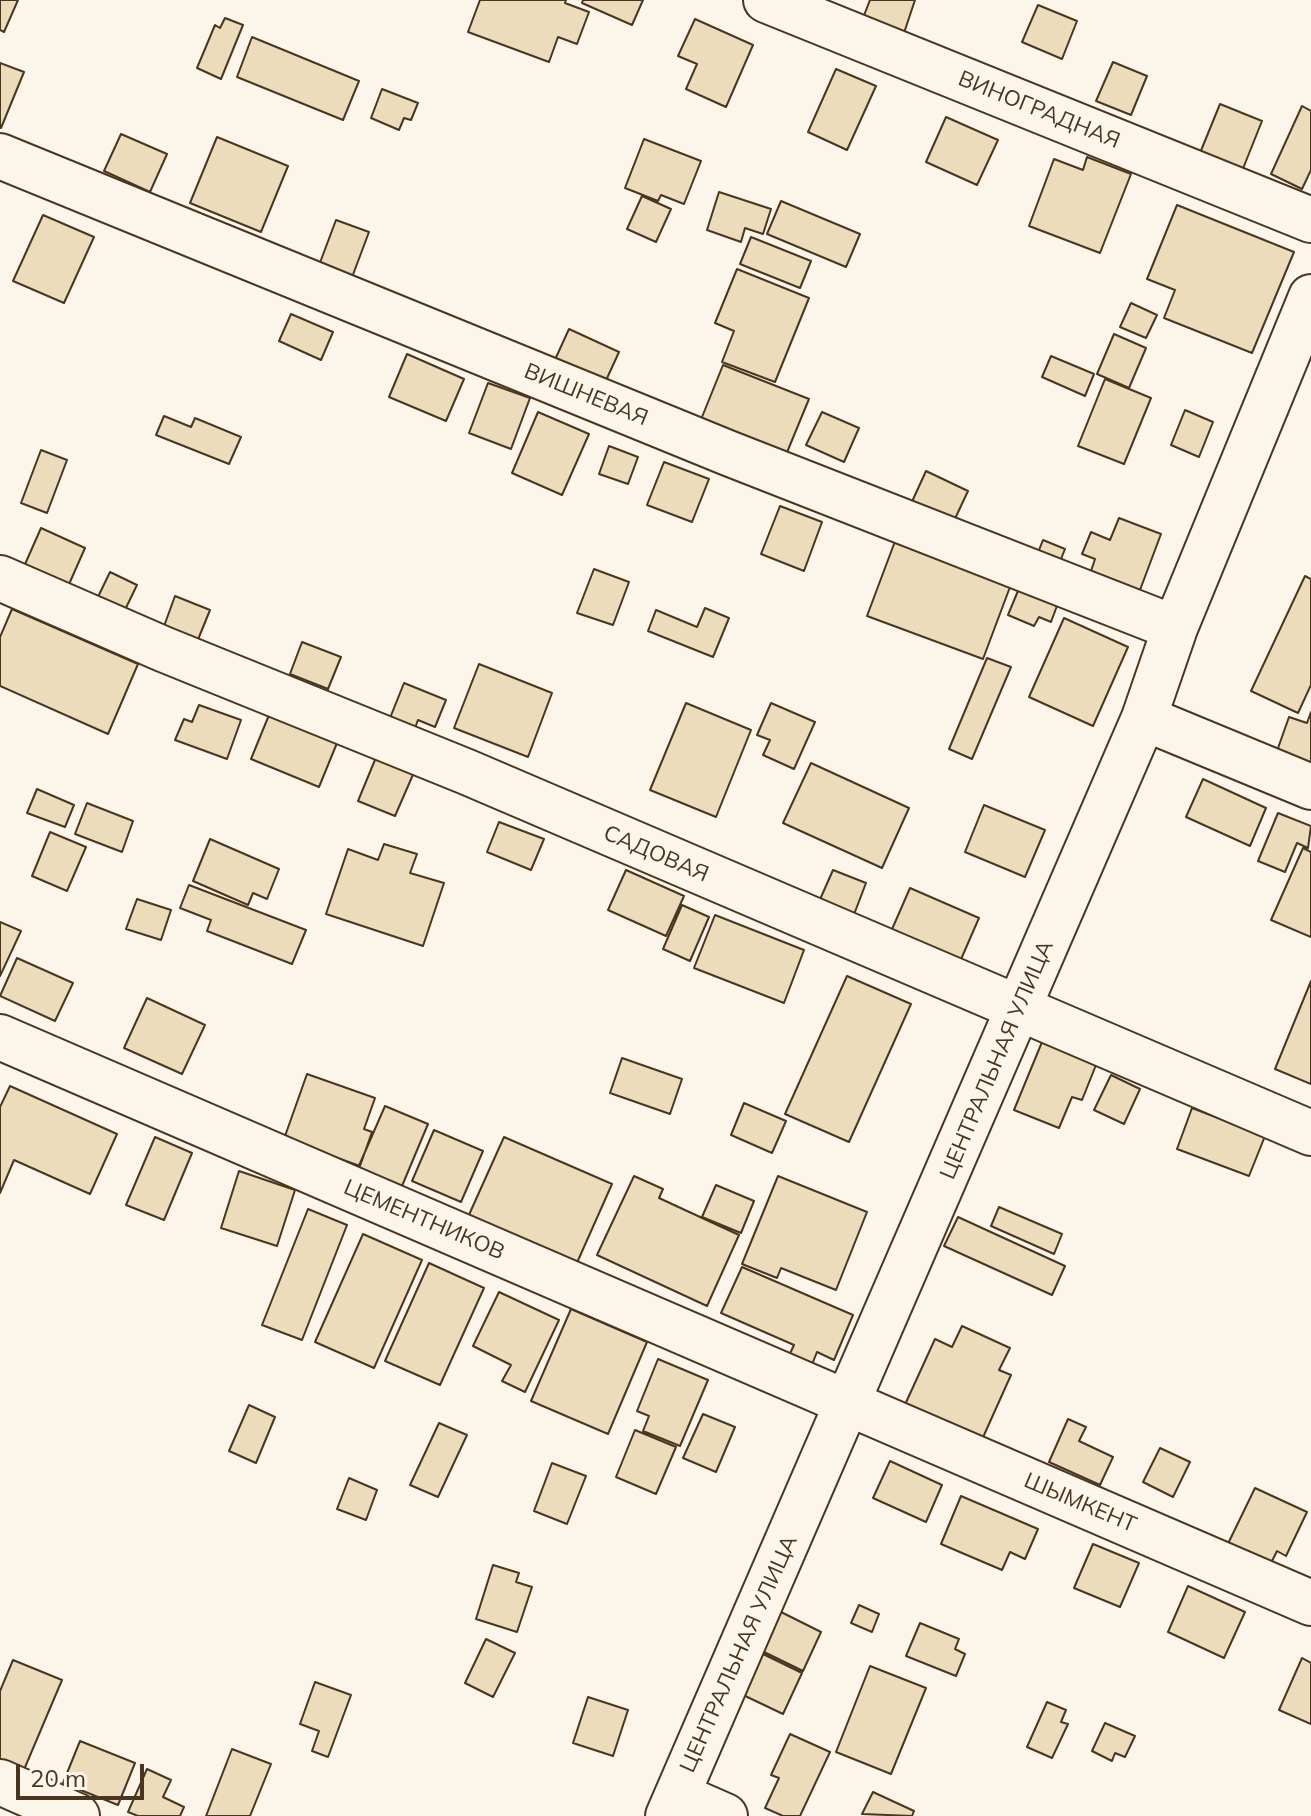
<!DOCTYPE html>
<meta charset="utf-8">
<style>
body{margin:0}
#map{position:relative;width:1311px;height:1816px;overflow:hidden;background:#fbf6e9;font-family:Mulish,sans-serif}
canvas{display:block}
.scale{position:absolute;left:16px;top:1764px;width:128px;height:36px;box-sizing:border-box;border:4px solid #4a3520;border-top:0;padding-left:10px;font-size:24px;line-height:28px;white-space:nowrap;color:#4a3520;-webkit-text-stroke:6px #fbf6e9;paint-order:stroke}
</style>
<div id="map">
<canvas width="1311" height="1816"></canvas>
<div class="scale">20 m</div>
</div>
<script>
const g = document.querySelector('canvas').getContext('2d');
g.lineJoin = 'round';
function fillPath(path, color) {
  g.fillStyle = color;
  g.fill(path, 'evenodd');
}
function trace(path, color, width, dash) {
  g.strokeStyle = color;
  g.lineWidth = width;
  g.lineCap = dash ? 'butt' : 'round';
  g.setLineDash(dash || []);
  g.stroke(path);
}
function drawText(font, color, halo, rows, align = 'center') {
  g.font = font + ' Mulish,sans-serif';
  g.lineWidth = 6;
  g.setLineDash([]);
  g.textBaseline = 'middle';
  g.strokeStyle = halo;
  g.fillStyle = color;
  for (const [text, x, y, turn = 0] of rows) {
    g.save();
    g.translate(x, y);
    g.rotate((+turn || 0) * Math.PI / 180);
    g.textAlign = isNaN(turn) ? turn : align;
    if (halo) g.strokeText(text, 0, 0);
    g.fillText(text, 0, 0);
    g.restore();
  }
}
const building = new Path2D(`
 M0,0H18L4,32L0,30Z
 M480,0H566L565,3L589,12L577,44L558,37L549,62L468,32Z
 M583,0H643L632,25L582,3Z
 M870,0H915L904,33L863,18Z
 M1038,5L1077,21L1062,59L1022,42Z
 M225,18L243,25L221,79L197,68L215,25L220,28Z
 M695,19L753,45L726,107L686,89L697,64L678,56Z
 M252,37L359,81L343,120L237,77Z
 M1113,62L1147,76L1131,115L1096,101Z
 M0,63L24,72L1,128L0,127Z
 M836,69L876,86L847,150L808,132Z
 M382,89L418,103L411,120L404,118L399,130L371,118Z
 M1220,104L1262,121L1242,171L1200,153Z
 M1302,106L1311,111V170L1302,189L1271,174Z
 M946,117L998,140L977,185L926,162Z
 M121,134L167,154L150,192L104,171Z
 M217,137L288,166L261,232L190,203Z
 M644,139L701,161L684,204L661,195L658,201L625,188Z
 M1087,157L1131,174L1100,253L1029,226L1054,159L1083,170Z
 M719,192L771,209L763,234L745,228L741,242L707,230Z
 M642,196L671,209L656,242L627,229Z
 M781,201L860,234L846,267L767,234Z
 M1177,205L1294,252L1252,353L1164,318L1175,290L1147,279Z
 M43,215L94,237L64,303L13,281Z
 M336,220L369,232L351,280L318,268Z
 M751,237L811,261L800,288L740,264Z
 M737,269L809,298L775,382L722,362L734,331L715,323Z
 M1131,303L1157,315L1146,338L1120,327Z
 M291,314L333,332L321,360L279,341Z
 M569,329L619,352L603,387L553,364Z
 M1114,334L1146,348L1129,388L1097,374Z
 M407,354L464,379L446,421L389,397Z
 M1051,356L1094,374L1085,396L1042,377Z
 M723,365L809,399L783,462L698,427Z
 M1105,379L1151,398L1124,464L1078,446Z
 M488,383L530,398L511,449L469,433Z
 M1185,410L1213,422L1199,457L1171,445Z
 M538,412L589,434L562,495L512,473Z
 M822,412L859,428L844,462L806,445Z
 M164,416L191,427L195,418L241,437L229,464L156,435Z
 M609,446L638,457L628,484L599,474Z
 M41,450L67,460L47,513L21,503Z
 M664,462L709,479L692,522L647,505Z
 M926,471L968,491L952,525L910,506Z
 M780,506L822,522L804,571L761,554Z
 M1119,518L1161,534L1140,590L1091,571L1095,559L1082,554L1091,532L1110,540Z
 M41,528L85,548L66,591L22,571Z
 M897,536L1013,579L983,659L867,616Z
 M1043,540L1065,549L1055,574L1033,565Z
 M594,569L629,582L613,625L577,613Z
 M110,572L137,585L123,614L96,601Z
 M1305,576L1311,579V685L1298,713L1251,691Z
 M1020,586L1058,603L1051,622L1039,617L1034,626L1008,615Z
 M175,596L210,610L197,642L163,629Z
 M705,608L729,618L713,657L648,631L656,610L697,627Z
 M12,609L138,664L108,734L0,686V637Z
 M1064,618L1128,647L1093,726L1029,697Z
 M302,642L341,657L328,689L290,674Z
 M987,658L1011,667L972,759L949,749Z
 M479,664L552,693L528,757L454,728Z
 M404,683L446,700L435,727L418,720L415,728L390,718Z
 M686,703L751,730L716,817L650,790Z
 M771,703L815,722L794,769L763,755L770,740L757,735Z
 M199,705L241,720L227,759L175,740L184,719L192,722Z
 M1311,712V763L1277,751L1289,717L1307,723Z
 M269,715L337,743L319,787L251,759Z
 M377,755L415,770L395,816L358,801Z
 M811,763L909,808L882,868L783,823Z
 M1203,779L1266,808L1250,846L1186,817Z
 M37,789L74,805L65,827L27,813Z
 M87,803L133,821L122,852L75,834Z
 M984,805L1045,830L1025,877L965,852Z
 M1278,813L1311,826L1308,848L1297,843L1285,872L1258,861Z
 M499,822L544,839L531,870L487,852Z
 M50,832L86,847L67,891L32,876Z
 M210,839L279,869L267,899L253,893L248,905L193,881Z
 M384,844L417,854L410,873L444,883L423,946L326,914L348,849L378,860Z
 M1303,848L1311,852V937L1271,920Z
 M626,870L684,896L666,936L608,910Z
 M833,870L866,883L853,917L818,904Z
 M189,885L306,930L292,964L207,931L211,920L180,908Z
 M910,888L979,918L955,973L886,943Z
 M137,899L171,910L161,940L126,929Z
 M682,905L709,917L690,961L663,949Z
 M715,915L804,950L784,1003L694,968Z
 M0,922L21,931L0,976Z
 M17,958L73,983L55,1021L0,996Z
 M847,976L911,1004L849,1142L785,1114Z
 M1311,981V1084L1275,1069Z
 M147,998L205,1025L182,1074L124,1048Z
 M1042,1042L1096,1065L1082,1100L1072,1097L1059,1128L1014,1110Z
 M622,1058L682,1079L670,1114L610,1093Z
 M307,1074L375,1098L364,1129L372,1132L360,1166L284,1139Z
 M1111,1075L1140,1089L1124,1124L1094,1110Z
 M10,1086L117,1134L90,1194L14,1160L0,1193V1107Z
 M744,1103L786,1121L772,1153L731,1135Z
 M385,1106L428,1124L402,1186L358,1168Z
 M1192,1108L1265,1136L1249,1176L1177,1149Z
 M434,1130L483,1151L461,1202L412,1181Z
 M155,1137L192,1153L164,1220L126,1205Z
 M504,1137L612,1184L576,1265L468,1217Z
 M239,1171L295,1190L277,1246L221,1228Z
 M634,1176L663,1189L659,1198L739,1235L707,1306L597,1255Z
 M778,1176L867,1212L836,1290L781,1268L777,1278L742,1264Z
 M716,1185L754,1201L741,1233L702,1217Z
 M999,1207L1062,1234L1054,1254L991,1226Z
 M308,1209L347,1225L302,1340L262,1325Z
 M958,1217L1065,1266L1052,1295L944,1246Z
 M363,1234L422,1260L374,1368L315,1342Z
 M429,1263L484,1288L440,1385L385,1361Z
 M742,1267L853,1315L834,1360L817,1352L809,1372L786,1362L794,1345L721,1313Z
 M499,1292L559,1320L525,1392L502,1381L511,1365L473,1346Z
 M571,1309L647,1342L608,1434L531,1401Z
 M962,1326L1010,1348L999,1370L1011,1375L980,1444L903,1409L935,1339L952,1347Z
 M658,1359L708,1380L680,1446L643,1431L649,1416L637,1411Z
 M249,1405L275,1417L256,1463L229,1451Z
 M703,1414L735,1427L716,1472L683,1458Z
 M1068,1419L1086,1427L1079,1441L1113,1457L1100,1485L1049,1462Z
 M439,1423L467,1435L438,1497L410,1485Z
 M635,1430L676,1447L656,1494L616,1477Z
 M1160,1448L1190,1462L1173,1497L1143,1482Z
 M890,1461L942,1485L926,1522L873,1498Z
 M552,1463L586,1476L567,1524L534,1511Z
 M349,1478L377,1490L366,1520L337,1509Z
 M1255,1488L1307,1512L1286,1556L1277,1551L1265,1575L1223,1554Z
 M961,1496L1038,1529L1025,1559L1010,1552L1002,1570L941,1544Z
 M1093,1544L1139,1563L1120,1607L1074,1588Z
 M493,1565L519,1573L516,1582L532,1587L517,1632L476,1619Z
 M1188,1586L1245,1612L1224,1658L1168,1632Z
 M859,1605L879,1614L872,1632L851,1623Z
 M781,1612L821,1632L803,1671L762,1651Z
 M920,1623L959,1639L955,1649L965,1654L956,1676L906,1656Z
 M486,1639L515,1653L493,1697L465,1683Z
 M761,1653L802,1673L783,1714L741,1694Z
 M1302,1658L1311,1663V1724L1279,1710Z
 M13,1660L62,1680L23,1772L0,1762V1691Z
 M870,1666L926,1688L891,1774L836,1752Z
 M315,1682L351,1695L328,1757L312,1751L319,1731L300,1724Z
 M588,1697L628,1710L613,1756L573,1743Z
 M1047,1702L1066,1710L1061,1722L1068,1724L1052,1758L1027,1747Z
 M1105,1723L1135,1736L1125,1757L1115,1753L1112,1761L1092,1751Z
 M790,1734L830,1752L800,1816H783L765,1808L779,1778L771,1775Z
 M80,1741L135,1763L118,1805L63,1783Z
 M232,1749L271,1764L250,1816H206Z
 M147,1769L171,1780L163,1797L184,1807L180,1816H138L128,1812Z
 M873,1792L914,1811L912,1816L862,1814Z`);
fillPath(building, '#ecdcbc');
trace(building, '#4a3520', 2);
const minor = new Path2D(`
 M766,0L1311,220
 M0,156L728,453L1175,628
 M0,578L163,649L467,772L1311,1133
 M1144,718L1311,787
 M0,1037L1311,1603
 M0,1782L77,1816
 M677,1795L725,1816
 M668,1816L1144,718L1175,628L1311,297`);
trace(minor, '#4a3520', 48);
trace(minor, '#fbf6e9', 44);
drawText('22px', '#4a3520', '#fbf6e9', [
 ["ВИНОГРАДНАЯ",1039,110,22],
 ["ВИШНЕВАЯ",586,395,22],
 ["САДОВАЯ",656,854,23],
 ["ЦЕНТРАЛЬНАЯ УЛИЦА",997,1060,-67],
 ["ЦЕМЕНТНИКОВ",424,1220,23],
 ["ШЫМКЕНТ",1080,1503,23],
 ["ЦЕНТРАЛЬНАЯ УЛИЦА",739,1654,-66]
]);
</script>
